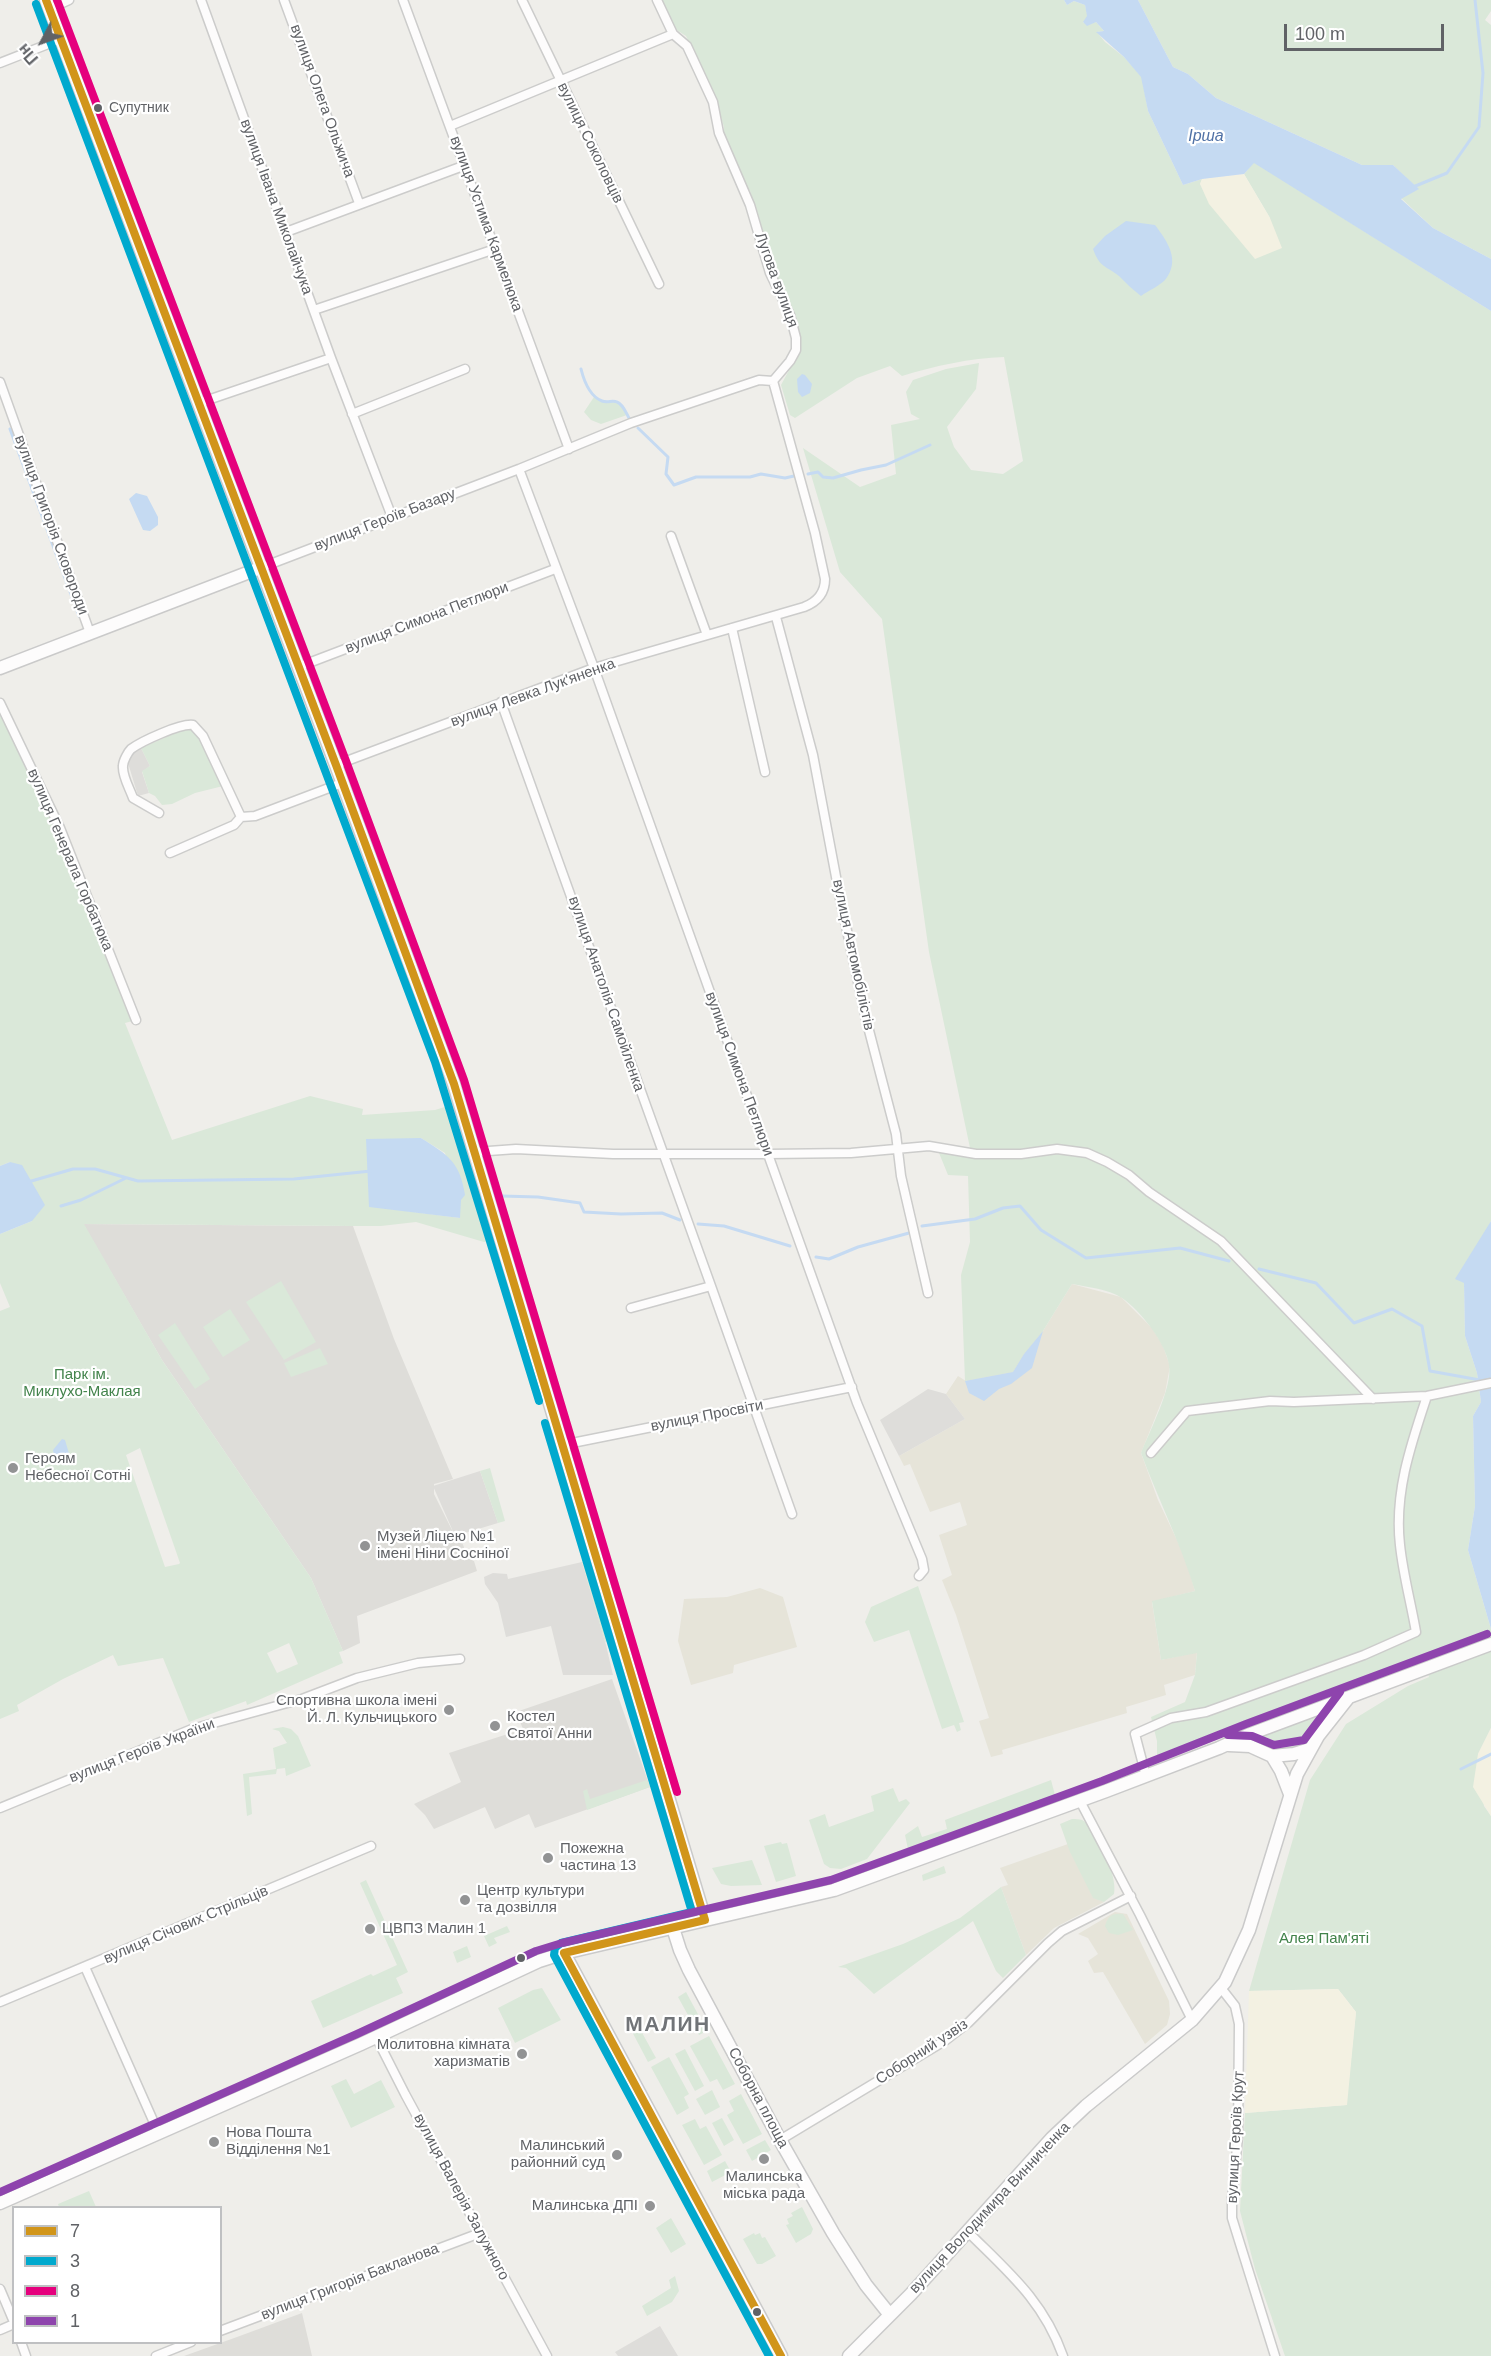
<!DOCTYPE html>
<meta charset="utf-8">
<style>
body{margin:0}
#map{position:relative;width:1491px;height:2356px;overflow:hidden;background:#efeeea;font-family:Arial,sans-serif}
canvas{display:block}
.legend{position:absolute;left:12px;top:2206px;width:210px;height:138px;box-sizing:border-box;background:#fff;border:2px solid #bfc0c2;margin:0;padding:8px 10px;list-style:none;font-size:18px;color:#606266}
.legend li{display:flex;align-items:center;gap:12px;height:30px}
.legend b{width:30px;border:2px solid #bfc0c2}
.north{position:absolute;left:12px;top:12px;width:60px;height:60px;-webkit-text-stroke:4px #fff;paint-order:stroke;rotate:229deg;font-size:16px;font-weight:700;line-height:24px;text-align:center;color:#606266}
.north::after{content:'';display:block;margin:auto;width:21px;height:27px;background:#606266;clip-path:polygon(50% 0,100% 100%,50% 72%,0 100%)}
.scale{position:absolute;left:1284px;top:24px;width:160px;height:27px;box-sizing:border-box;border:3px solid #606266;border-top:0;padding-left:8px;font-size:18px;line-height:21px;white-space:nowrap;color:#606266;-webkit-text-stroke:4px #fff;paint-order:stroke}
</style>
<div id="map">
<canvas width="1491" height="2356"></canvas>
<ul class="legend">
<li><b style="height:8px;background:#d1951a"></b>7</li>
<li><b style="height:8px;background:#00a9ce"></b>3</li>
<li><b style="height:8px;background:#e5007d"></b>8</li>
<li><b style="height:8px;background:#8e44ad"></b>1</li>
</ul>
<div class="north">Пн</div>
<div class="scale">100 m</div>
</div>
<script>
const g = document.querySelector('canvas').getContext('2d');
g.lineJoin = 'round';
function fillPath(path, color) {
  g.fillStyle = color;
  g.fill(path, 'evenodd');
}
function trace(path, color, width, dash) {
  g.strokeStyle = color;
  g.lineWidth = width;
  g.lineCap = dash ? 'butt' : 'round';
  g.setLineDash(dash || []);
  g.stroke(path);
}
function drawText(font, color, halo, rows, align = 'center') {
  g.font = font + ' Arial,sans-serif';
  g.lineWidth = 4.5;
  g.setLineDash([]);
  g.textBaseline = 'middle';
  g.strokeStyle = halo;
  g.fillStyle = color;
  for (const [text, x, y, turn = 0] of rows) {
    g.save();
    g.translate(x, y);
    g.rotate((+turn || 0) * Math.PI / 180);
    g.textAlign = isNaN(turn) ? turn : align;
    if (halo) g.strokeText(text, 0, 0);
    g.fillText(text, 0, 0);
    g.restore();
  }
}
fillPath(new Path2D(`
 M1072,1284L1121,1297L1153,1329L1163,1346L1170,1366L1165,1393L1141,1453L1158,1500L1186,1559L1195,1591L1152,1602L1161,1660L1197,1652L1195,1675L1164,1685L1166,1695L1126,1707L1127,1713L1002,1750L1003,1754L991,1757L979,1721L989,1718L956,1615L942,1580L952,1575L939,1535L967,1525L960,1502L930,1512L910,1464L904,1466L899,1456L965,1419L946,1394L958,1376L966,1381L1043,1331Z
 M760,1588L783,1597L797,1647L734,1665L733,1673L691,1685L678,1641L684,1599L727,1597Z
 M1068,1844L1093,1897L1104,1902L1054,1928L1026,1955L1001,1887L1008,1885L1000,1868Z
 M1115,1912L1127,1914L1169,2001L1170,2014L1167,2025L1145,2044L1103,1972L1094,1973L1088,1961L1098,1954L1088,1938L1078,1934Z`), '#e6e4d9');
fillPath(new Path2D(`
 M141,748L150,766L142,772L149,793L138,796L128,763L134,752Z
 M928,1389L946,1394L965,1419L899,1456L880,1420Z
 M480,1471L498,1523L455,1536L433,1486Z
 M582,1562L606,1645L613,1675H563L551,1626L506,1637L498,1603L485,1584L484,1577L493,1573L507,1574L508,1579Z
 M660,2326L678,2356H618L615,2352Z`), '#deddda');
fillPath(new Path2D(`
 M83,1224L353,1226L394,1339L453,1479L434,1484V1494L455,1536L459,1535L468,1557L474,1561L477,1571L357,1616L360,1643L343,1651L311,1578L162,1360Z
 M612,1679L650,1787L535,1828L529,1814L495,1829L485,1807L434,1829L425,1815L414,1804L461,1782L449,1753L523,1729L516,1712Z
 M302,2313L312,2356H184L237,2337Z`), '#deddd9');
fillPath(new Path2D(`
 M658,0H1064L1067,5L1074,1L1085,5L1088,17L1083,23L1096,22L1104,31L1097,32L1105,42L1124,57L1142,77L1148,111L1183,185L1202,179L1200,184L1270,218L1244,174L1254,162L1491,311V1221L1464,1283L1465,1336L1477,1373L1481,1402L1473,1416L1475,1506L1468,1550L1491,1629V1728L1478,1754L1484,1806L1491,1816V2356H1285L1255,2269L1240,2211L1245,2113L1346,2105L1356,2012L1338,1989L1249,1991L1310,1780L1346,1724L1408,1686L1429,1677L1426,1665L1419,1661L1360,1680L1157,1759V1741L1151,1717L1185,1702L1195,1675L1197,1653L1161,1660L1152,1601L1195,1591C1181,1544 1158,1499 1141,1453C1149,1432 1173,1387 1169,1365C1166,1343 1140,1310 1122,1298C1109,1289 1087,1287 1072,1284L1043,1331L1024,1354L1013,1372L965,1381L961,1275L970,1242L968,1176L948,1175L937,1148H970L929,952L882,619L840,572L803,448L860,487L896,474L891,425L920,419L911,414L906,392L913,380L946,369L979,363L976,389L947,427L954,447L971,470L1003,474L1023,461L1004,357C970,358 935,366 902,376L890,366L857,378L795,418L790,415L781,385L801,348L787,298L775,275L750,191L734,167L724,137V127L717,104L686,36L669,25Z
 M1138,0H1491V11L1485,20L1491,25V259L1433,228L1401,198L1418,189L1393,165H1362L1216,98L1188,74L1173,67Z
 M594,397C610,405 618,396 627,415L601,424L591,420L584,412Z
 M0,703L60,828L136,1020L125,1023L172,1140L310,1096L363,1109L362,1115L435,1110L448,1106L491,1241L484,1242L416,1222L381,1226H353L84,1224L162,1360L311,1578L343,1651L339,1652L343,1663L247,1705L246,1701L189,1722L163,1658L118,1666L113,1655L63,1679L17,1705L19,1711L0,1719V1311L10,1307L0,1283V1234L32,1221L10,1162L0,1166ZM421,1138L445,1153L460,1218L369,1206ZM140,1448L180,1563L179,1564L165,1567L126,1455ZM289,1643L298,1664L277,1673L267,1653Z
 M187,728L198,734L223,786L195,793L172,804L162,805L155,796L149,793L142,771L150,766L141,748Z
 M281,1281L316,1342L284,1360L246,1302Z
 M230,1309L250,1340L223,1357L203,1327Z
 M175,1323L210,1379L195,1389L158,1335Z
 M320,1348L328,1364L291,1377L284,1363Z
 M490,1468L505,1521L498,1523L480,1471Z
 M582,1562H586L610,1640L605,1642Z
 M918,1586L964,1722L959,1723L961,1730L957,1732L954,1725L942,1729L909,1630L874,1642L865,1622L871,1607Z
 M1326,1711C1301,1749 1301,1758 1256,1737Z
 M283,1727L291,1729L298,1736L311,1766L286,1776L285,1768L277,1769L276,1774L249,1777L252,1814L247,1816L243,1774L276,1769L273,1748L287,1743L279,1731L272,1729Z
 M647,1780L650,1787L587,1810L583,1791L587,1789L590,1799Z
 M1051,1780L1055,1795L908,1849L905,1835L918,1826L922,1837L947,1829L945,1820Z
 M893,1788L899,1802L906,1799L910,1803L867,1859L841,1869L830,1868L824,1864L809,1820L825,1814L829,1827L874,1811L871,1796Z
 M1072,1819C1076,1819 1079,1819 1082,1820C1098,1827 1118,1878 1114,1894L1104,1902L1093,1898L1070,1852L1060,1824Z
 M781,1842L782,1844L787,1843L796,1876L776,1882L764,1846Z
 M752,1860L762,1885L731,1886L721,1884L712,1868Z
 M944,1866L946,1873L923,1881L922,1875Z
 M366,1880L408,1972L396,1978L403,1993L323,2028L311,2001L371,1974L373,1976L397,1965L360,1883Z
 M1001,1887L1026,1955L1003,1978L996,1971L973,1921L874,1994L846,1968L838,1967L903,1944L960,1918Z
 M1123,1914L1133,1930L1118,1935L1109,1933L1105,1926C1108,1916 1112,1913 1123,1914Z
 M507,1926L510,1932L494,1938L497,1943L489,1947L484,1936Z
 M467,1946L471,1957L457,1963L453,1952Z
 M542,1988L561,2020L515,2043L498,2008L533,1990Z
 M686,1992L707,2031L699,2035L678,1997Z
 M635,2020L656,2058L648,2062L628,2024Z
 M709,2036L735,2084L723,2090L717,2079L710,2082L690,2046Z
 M685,2049L704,2086L695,2091L675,2054Z
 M669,2057L689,2094L684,2097L689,2108L677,2115L651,2067Z
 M346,2079L354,2094L381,2080L395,2107L351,2128L331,2086Z
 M712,2090L720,2107L705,2115L696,2099Z
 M741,2094L762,2134L743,2144L727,2115L734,2111L729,2101Z
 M722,2118L734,2140L724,2146L712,2123Z
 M695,2119L700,2129L706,2126L722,2155L704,2165L682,2125Z
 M765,2140L771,2150L752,2161L746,2150Z
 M725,2161L731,2172L712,2182L707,2171Z
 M89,2191L96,2207H59L58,2204Z
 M802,2207L813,2229L811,2234L796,2243L786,2225L789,2224L787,2219L793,2216L791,2213Z
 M671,2218L686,2244L671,2253L656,2228Z
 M754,2233L755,2235L760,2233L762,2238L765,2237L776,2256L762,2264H757L743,2239Z
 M675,2276L679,2291L672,2302L647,2316L642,2306L671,2288L669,2280Z`), '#dae8d9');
fillPath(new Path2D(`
 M1244,174L1270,218L1282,248L1255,259L1209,204L1200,184L1202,179Z
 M1491,1728V1816L1473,1787L1478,1754Z
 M1338,1989L1356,2012L1347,2105L1245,2113L1249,1991Z`), '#f3f1e2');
fillPath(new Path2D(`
 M1064,0H1138L1173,67L1188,74L1216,98L1362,165H1393L1419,189L1401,199L1433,228L1491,259V311L1254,163L1244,174L1202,179L1183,185L1148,111L1141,77L1124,57L1096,32L1104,31L1096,22L1087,26L1083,22L1087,16L1085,5L1074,1L1067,5Z
 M1126,221L1155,225C1167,241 1181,260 1165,280C1159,286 1148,291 1141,296C1133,290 1126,283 1119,276C1105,265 1100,268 1093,249L1105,236Z
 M802,374L805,375L812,384L810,393L802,397L798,392L797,379Z
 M136,493L147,496L158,517V525L150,531L143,530L129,499Z
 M421,1138C448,1155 460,1162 465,1195L461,1200L460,1218L369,1207L366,1139Z
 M10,1162L22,1165L45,1205L32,1221L0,1234V1166Z
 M1491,1221V1629L1468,1550L1475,1506L1473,1416L1481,1402L1477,1373L1465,1336L1464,1283L1455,1279Z
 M1043,1331L1032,1368L1011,1384L999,1389L984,1401L969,1393L965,1381L1013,1372L1024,1354Z
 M62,1439L65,1440L70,1457L67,1459L54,1455L53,1450Z`), '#c5daf2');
trace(new Path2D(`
 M1413,187L1447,173L1479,127L1483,73L1475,0
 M581,369C584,381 589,396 602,401C607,403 613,400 617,402C623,404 626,413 629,418
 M638,428L668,457L666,474L674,485L696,477H750L761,474L785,478L794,476
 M10,429L79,616
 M808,474L818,472L823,477L833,478L861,470L886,465L930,445
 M28,1182L73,1169H95L138,1181L294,1179L371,1171
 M501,1196L538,1197L580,1203L584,1212L621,1214L662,1213L680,1220
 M61,1206L81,1200L126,1178
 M698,1224L724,1226L790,1246
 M922,1226L975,1219L1003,1208L1020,1206L1041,1230L1086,1258L1180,1248L1229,1261
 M816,1257L829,1259L858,1247L909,1233
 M1259,1269L1316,1283L1354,1323L1392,1309L1422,1326L1430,1371L1480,1380
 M1461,1769L1491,1754`), '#c5daf2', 3);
const street = new Path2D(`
 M201,0L331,358L392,517
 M284,0L359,203
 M403,0L569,449
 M522,0L659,284
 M49,9L69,0
 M0,63L61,39
 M450,126L673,34
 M286,232L463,166
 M314,310L495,249
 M0,382L90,633
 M199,403L331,358
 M352,414L465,369
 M519,469L594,668L857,1403L922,1559L924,1570L919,1576
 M671,536L707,635
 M260,568L519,469L631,423L759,380L773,381
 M776,617L813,755L840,898L866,1019L896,1134L901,1176L928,1293
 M732,628L765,772
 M298,667L555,569
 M501,702L711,1286
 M0,703L60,828L136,1020
 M336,765L594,668L804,607C817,602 825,593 825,579L815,533L773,381L790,361L796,350V338L790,315L770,273L750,205L719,133L713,102L687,46L673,34L657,0
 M159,813L133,798C130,789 122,776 123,766C123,761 128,752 131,749C142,741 181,723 193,725L203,736L241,817L234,825L170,853
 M241,817L255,816L342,783
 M475,1152L516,1149L613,1154H768L851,1153L929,1146L976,1154H1021L1057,1149L1087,1153L1107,1162L1129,1175L1149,1192L1221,1241L1373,1399
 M631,1308L711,1286L792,1514
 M562,1445L852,1387
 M1151,1453L1187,1411L1270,1401L1294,1402L1427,1396L1491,1383
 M1146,1776L1135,1734L1171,1718L1206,1712L1364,1655L1416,1632C1411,1603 1403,1574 1400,1545C1394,1493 1411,1444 1427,1396
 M1080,1801L1140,1915L1192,2020
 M0,1808L192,1729L302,1699L357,1678L418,1663L460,1659
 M85,1967L159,2134
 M1221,1988L1235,2006L1239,2024L1238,2137L1232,2198V2218L1275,2356
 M0,2002L371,1846
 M376,2037L405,2094L547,2356
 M780,2140L946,2040L968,2023L1048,1943L1062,1931L1131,1896
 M967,2231C1008,2272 1043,2300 1063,2356
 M0,2289L14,2322
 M0,2330L14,2324
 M220,2331L480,2233
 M21,2342L26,2356
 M156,2356L191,2342`);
const secondary = new Path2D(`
 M46,0L336,765L454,1084L705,1920
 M0,668L260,568
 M1229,1745L1250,1746L1272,1756L1294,1754L1310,1749
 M1272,1756L1281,1771L1290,1794
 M673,1928L680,1950L689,1970L780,2140L833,2233L866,2285L890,2315
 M564,1953L781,2356
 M0,2203L361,2044L539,1961L564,1953L834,1890L1106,1791L1219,1748L1250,1734L1491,1644
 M849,2356L911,2294L1052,2138L1086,2106L1192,2020L1225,1982L1249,1930L1297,1774L1318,1736L1348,1698`);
trace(street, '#cccccb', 11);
trace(secondary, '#cacaca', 15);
trace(street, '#fdfcfc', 8);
trace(secondary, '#fdfcfc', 12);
trace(new Path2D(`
 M46,0L336,765L454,1084L705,1920L564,1953L781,2356`), '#d1951a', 8);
trace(new Path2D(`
 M36,4L435,1062L539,1401
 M545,1423L692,1912L561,1943L555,1948L554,1955L769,2356`), '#00a9ce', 8);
trace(new Path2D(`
 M57,0L346,761L464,1080L677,1792`), '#e5007d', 8);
trace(new Path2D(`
 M1228,1735L1252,1736L1274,1745L1304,1740L1340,1692
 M0,2192L357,2034L536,1951L562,1943L831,1880L1102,1781L1246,1724L1487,1634`), '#8e44ad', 8);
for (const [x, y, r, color] of [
 [98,108,5,"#606266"],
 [13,1468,6,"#929394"],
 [365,1546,6,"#929394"],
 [449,1710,6,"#929394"],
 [495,1726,6,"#929394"],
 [548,1858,6,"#929394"],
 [465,1900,6,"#929394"],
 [370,1929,6,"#929394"],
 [521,1958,5,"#606266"],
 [522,2054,6,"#929394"],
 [214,2142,6,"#929394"],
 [617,2155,6,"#929394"],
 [764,2159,6,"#929394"],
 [650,2206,6,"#929394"],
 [757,2312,5,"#606266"]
]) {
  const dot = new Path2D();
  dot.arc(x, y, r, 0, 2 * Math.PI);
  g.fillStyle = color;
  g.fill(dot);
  trace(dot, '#fff', 2);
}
drawText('14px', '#606266', '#fff', [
 ["Супутник",109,108]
], 'left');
drawText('15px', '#606266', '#fff', [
 ["вулиця Олега Ольжича",322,101,70],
 ["вулиця Соколовців",590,143,64],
 ["вулиця Івана Миколайчука",276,207,70],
 ["вулиця Устима Кармелюка",486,224,70],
 ["Лугова вулиця",776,280,70],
 ["вулиця Героїв Базару",385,520,-21],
 ["вулиця Григорія Сковороди",51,525,70],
 ["вулиця Симона Петлюри",427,618,-21],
 ["вулиця Левка Лук'яненка",533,693,-20],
 ["вулиця Генерала Горбатюка",70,860,67],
 ["вулиця Автомобілістів",853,955,78],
 ["вулиця Анатолія Самойленка",606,994,71],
 ["вулиця Симона Петлюри",739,1074,70],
 ["вулиця Просвіти",707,1416,-11],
 ["вулиця Героїв України",142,1751,-21],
 ["вулиця Січових Стрільців",186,1925,-23],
 ["Соборний узвіз",922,2052,-33],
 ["Соборна площа",758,2098,62],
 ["вулиця Героїв Крут",1236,2137,-87],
 ["вулиця Валерія Залужного",461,2197,62],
 ["вулиця Володимира Винниченка",990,2208,-47],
 ["вулиця Григорія Бакланова",350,2282,-21]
]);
drawText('15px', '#42834b', '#fff', [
 ["Парк ім.",82,1375],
 ["Миклухо-Маклая",82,1392],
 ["Алея Пам'яті",1324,1939]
]);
drawText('15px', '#606266', '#fff', [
 ["Героям",25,1459],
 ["Небесної Сотні",25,1476],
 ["Музей Ліцею №1",377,1537],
 ["імені Ніни Сосніної",377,1554],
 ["Спортивна школа імені",437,1701,"right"],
 ["Й. Л. Кульчицького",437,1718,"right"],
 ["Костел",507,1717],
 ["Святої Анни",507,1734],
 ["Пожежна",560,1849],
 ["частина 13",560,1866],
 ["Центр культури",477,1891],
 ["та дозвілля",477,1908],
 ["ЦВПЗ Малин 1",382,1929],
 ["Молитовна кімната",510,2045,"right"],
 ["харизматів",510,2062,"right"],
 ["Нова Пошта",226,2133],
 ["Відділення №1",226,2150],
 ["Малинський",605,2146,"right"],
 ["районний суд",605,2163,"right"],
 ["Малинська",764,2177,"center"],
 ["міська рада",764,2194,"center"],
 ["Малинська ДПІ",638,2206,"right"]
], 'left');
drawText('italic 16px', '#5172a6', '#fff', [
 ["Ірша",1206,137]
]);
g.letterSpacing = '1.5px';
drawText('bold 21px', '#717478', '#fff', [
 ["МАЛИН",668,2025]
]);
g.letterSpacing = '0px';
</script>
